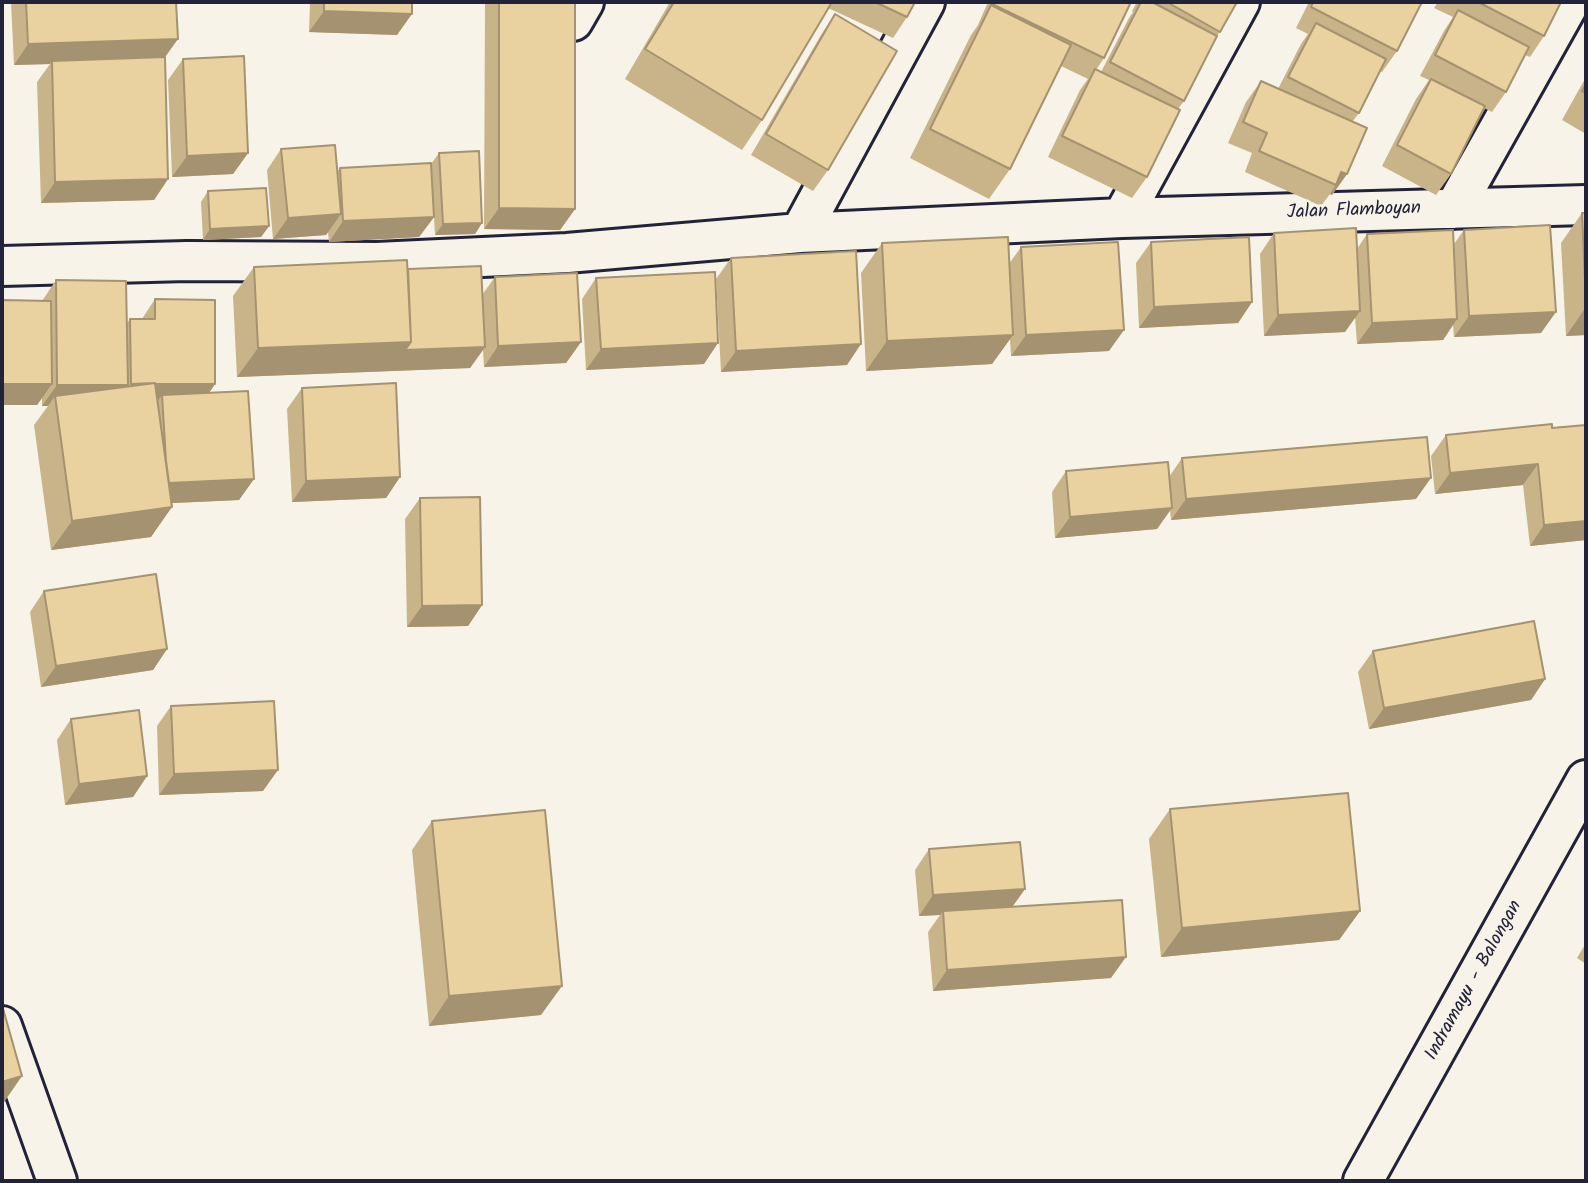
<!DOCTYPE html>
<style>
body{margin:0}
#map{position:relative;width:1588px;height:1183px;overflow:hidden;background:#f7f3e8;font-family:Kalam,sans-serif}
canvas{display:block}
.frame{position:absolute;inset:0;border:4px solid #22223b;pointer-events:none}
</style>
<div id="map">
<canvas width="1588" height="1183"></canvas>
<div class="frame"></div>
</div>
<script>
const g = document.querySelector('canvas').getContext('2d');
g.lineJoin = 'round';
function trace(path, color, width, dash) {
  g.strokeStyle = color;
  g.lineWidth = width;
  g.lineCap = dash ? 'butt' : 'round';
  g.setLineDash(dash || []);
  g.stroke(path);
}
function fillPath(path, color) {
  g.fillStyle = color;
  g.fill(path, 'evenodd');
}
function drawText(font, color, halo, rows, align = 'center') {
  g.font = font + ' Kalam,sans-serif';
  g.lineWidth = 5;
  g.setLineDash([]);
  g.textBaseline = 'middle';
  g.strokeStyle = halo;
  g.fillStyle = color;
  for (const [text, x, y, turn = 0] of rows) {
    g.save();
    g.translate(x, y);
    g.rotate((+turn || 0) * Math.PI / 180);
    g.textAlign = isNaN(turn) ? turn : align;
    if (halo) g.strokeText(text, 0, 0);
    g.fillText(text, 0, 0);
    g.restore();
  }
}
const minor = new Path2D(`
 M573,21L584,2
 M1454,209L1570,2
 M1122,218L1586,205
 M800,233L925,2
 M2,266L187,261L377,262L567,253L800,233L1122,218L1240,2
 M2,1026L57,1181`);
const trunk = new Path2D(`
 M1363,1181L1586,780`);
trace(minor, '#22223b', 44);
trace(trunk, '#22223b', 44);
trace(minor, '#f7f3e8', 38);
trace(trunk, '#f7f3e8', 38);
fillPath(new Path2D(`
 M11,2H176L165,57L168,179L154,200L41,203L37,82L50,64L14,65Z
 M310,2H412L397,35L309,32Z
 M485,2H575V209L560,230L484,229Z
 M670,2H915L907,17L893,38L828,8L762,120L742,150L625,79Z
 M988,2H1131L1104,58L1096,70L1101,72L1129,18L1133,12L1132,11L1137,2H1237L1216,38L1184,101L1178,109L1147,177L1132,198L1048,157L1080,90L1088,79L1061,66L1010,169L989,199L910,158L971,35L978,25Z
 M1309,2H1423L1419,8L1397,51L1382,72L1380,71L1359,113L1352,122L1347,174L1332,195L1330,194L1321,206L1245,172L1252,153L1228,143L1246,102L1261,81L1278,89L1301,44L1308,34L1296,28Z
 M1438,2H1561L1544,36L1530,57L1525,55L1506,92L1492,112L1484,108L1451,174L1436,195L1382,166L1416,99L1429,80L1420,76L1444,31L1453,17L1434,8Z
 M835,14L828,170L813,191L751,155L821,35Z
 M183,59L248,153L233,174L172,177L168,80Z
 M1586,77V134L1562,120Z
 M281,149L337,172L340,168L434,217L419,237L329,242L328,232L326,235L273,239L267,170Z
 M439,153L482,223L475,234L435,235L431,164Z
 M208,191L269,226L261,237L203,240L201,202Z
 M1582,213H1586V335L1566,336L1561,243Z
 M1464,230L1541,333L1454,337L1453,325L1443,340L1357,344L1355,317L1345,332L1264,336L1260,254L1274,233L1357,249L1367,234L1454,244Z
 M1151,242L1252,302L1238,323L1139,328L1136,263Z
 M882,243L1009,264L1021,247L1109,351L1011,356L1010,339L992,364L866,371L861,273Z
 M731,258L847,365L721,372L716,279Z
 M254,267L408,269L482,295L495,277L581,342L566,363L484,367L483,350L470,368L237,377L233,296Z
 M596,278L704,364L586,370L582,299Z
 M56,280L127,323L130,319H142L155,299L215,384L209,393L254,479L239,500L171,503L151,537L51,550L34,425L48,406H42V398L37,405H2V300L42,301Z
 M302,388L400,477L386,498L292,502L287,409Z
 M1586,425V540L1530,546L1523,485L1435,494L1431,456L1446,435Z
 M1182,458L1416,499L1171,520L1170,510L1157,529L1055,538L1052,492L1066,471L1169,477Z
 M420,498L482,605L468,626L407,627L405,519Z
 M44,591L167,649L153,670L41,687L30,612Z
 M1373,651L1545,679L1531,700L1369,729L1358,672Z
 M171,706L263,791L159,795L157,726Z
 M71,719L147,776L133,797L65,805L57,740Z
 M1170,809L1360,911L1339,940L1161,957L1149,839Z
 M432,821L541,1015L429,1026L412,850Z
 M929,849L1025,889L1012,907L1111,978L933,991L928,932L940,915L919,916L915,870Z
 M1586,943V964L1577,958Z`), '#c9b48a');
fillPath(new Path2D(`
 M324,11L412,14L397,35L309,32Z
 M178,39L163,60L52,61L50,64L14,65L28,44Z
 M248,153L233,174L172,177L187,156Z
 M1341,172L1347,174L1332,195L1330,194L1336,185Z
 M168,179L154,200L41,203L55,182Z
 M499,208L575,209L560,230L484,229Z
 M341,214L326,235L273,239L288,218Z
 M434,217L419,237L329,242L343,221Z
 M482,223L475,234L435,235L443,224Z
 M269,226L261,237L203,240L210,229Z
 M1252,302L1238,323L1139,328L1154,307Z
 M1586,307V335L1566,336Z
 M1360,311L1345,332L1264,336L1278,315Z
 M1556,312L1541,333L1454,337L1469,316Z
 M1457,319L1443,340L1357,344L1372,323Z
 M1124,330L1109,351L1011,356L1026,335Z
 M1013,335L992,364L866,371L887,341Z
 M411,342L485,347L470,368L237,377L258,348Z
 M581,342L566,363L484,367L498,346Z
 M718,343L704,364L586,370L601,349Z
 M861,344L847,365L721,372L736,351Z
 M2,384H52L37,405H2Z
 M131,384H215L201,404L162,395L155,405H116Z
 M57,385H128L113,406L55,396L48,406H42Z
 M1538,464L1523,485L1435,494L1450,473Z
 M400,477L386,498L292,502L306,481Z
 M1431,478L1416,499L1171,520L1186,499Z
 M254,479L239,500L152,504L167,483Z
 M172,507L151,537L51,550L72,521Z
 M1172,508L1157,529L1055,538L1070,517Z
 M1586,521V540L1530,546L1544,525Z
 M482,605L468,626L407,627L422,606Z
 M167,649L153,670L41,687L56,666Z
 M1545,679L1531,700L1369,729L1384,708Z
 M278,770L263,791L159,795L174,774Z
 M147,776L133,797L65,805L79,784Z
 M1025,889L1010,910L943,911L940,915L919,916L933,895Z
 M1360,911L1339,940L1161,957L1182,928Z
 M1126,957L1111,978L933,991L947,970Z
 M562,986L541,1015L429,1026L449,996Z
 M22,1076L2,1105V1082Z`), '#a49270');
const building = new Path2D(`
 M26,2H176L178,39L28,44Z
 M324,2H412V14L324,11Z
 M499,2H575V209L499,208Z
 M674,2H832L762,120L645,49Z
 M875,2H915L907,17Z
 M993,2H1131L1104,58L992,4Z
 M1141,2H1152L1217,36L1184,101L1110,62Z
 M1167,2H1237L1220,32Z
 M1313,2H1422L1397,51L1311,7Z
 M1478,2H1561L1544,36Z
 M991,5L1071,45L1010,169L930,129Z
 M1458,10L1529,47L1506,92L1435,55Z
 M835,14L897,51L828,170L766,134Z
 M1316,23L1386,59L1359,113L1288,77Z
 M244,56L248,153L187,156L183,59Z
 M165,57L168,179L55,182L52,61Z
 M1095,69L1180,110L1147,177L1062,136Z
 M1431,79L1485,106L1451,174L1397,145Z
 M1261,81L1367,128L1347,174L1341,172L1336,185L1259,151L1267,133L1243,122Z
 M1586,84V93L1582,91Z
 M335,145L341,214L288,218L281,149Z
 M479,151L482,223L443,224L439,153Z
 M431,163L434,217L343,221L340,168Z
 M266,188L269,226L210,229L208,191Z
 M1582,213H1586V303Z
 M1550,225L1556,312L1469,316L1464,230Z
 M1356,228L1360,311L1278,315L1274,233Z
 M1453,230L1457,319L1372,323L1367,234Z
 M1008,237L1013,335L887,341L882,243Z
 M1249,237L1252,302L1154,307L1151,242Z
 M1118,242L1124,330L1026,335L1021,247Z
 M856,251L861,344L736,351L731,258Z
 M407,260L411,342L258,348L254,267Z
 M481,266L485,347L405,350L411,342L408,269Z
 M715,272L718,343L601,349L596,278Z
 M577,273L581,342L498,346L495,277Z
 M56,280L126,281L128,385H57Z
 M155,299L215,300V384H155V383L131,384L130,319H155Z
 M2,300L51,301L52,384H2Z
 M155,383L172,507L72,521L55,396Z
 M396,383L400,477L306,481L302,388Z
 M248,391L254,479L169,483L166,461L162,395Z
 M1552,424V428L1586,425V521L1544,525L1538,464L1450,473L1446,435Z
 M1427,437L1431,478L1186,499L1182,458Z
 M1168,462L1172,508L1070,517L1066,471Z
 M480,497L482,605L422,606L420,498Z
 M156,574L167,649L56,666L44,591Z
 M1534,621L1545,679L1384,708L1373,651Z
 M274,701L278,770L174,774L171,706Z
 M139,710L147,776L79,784L71,719Z
 M1348,793L1360,911L1182,928L1170,809Z
 M545,810L562,986L449,996L432,821Z
 M1020,842L1025,889L933,895L929,849Z
 M1122,900L1126,957L947,970L943,911Z
 M2,1005L22,1076L2,1082Z`);
fillPath(building, '#ead1a0');
trace(building, '#a49270', 2);
drawText('19px', '#22223b', '#f7f3e8', [
 ["Jalan Flamboyan",1354,212,-2],
 ["Indramayu - Balongan",1475,981,-61]
]);
</script>
